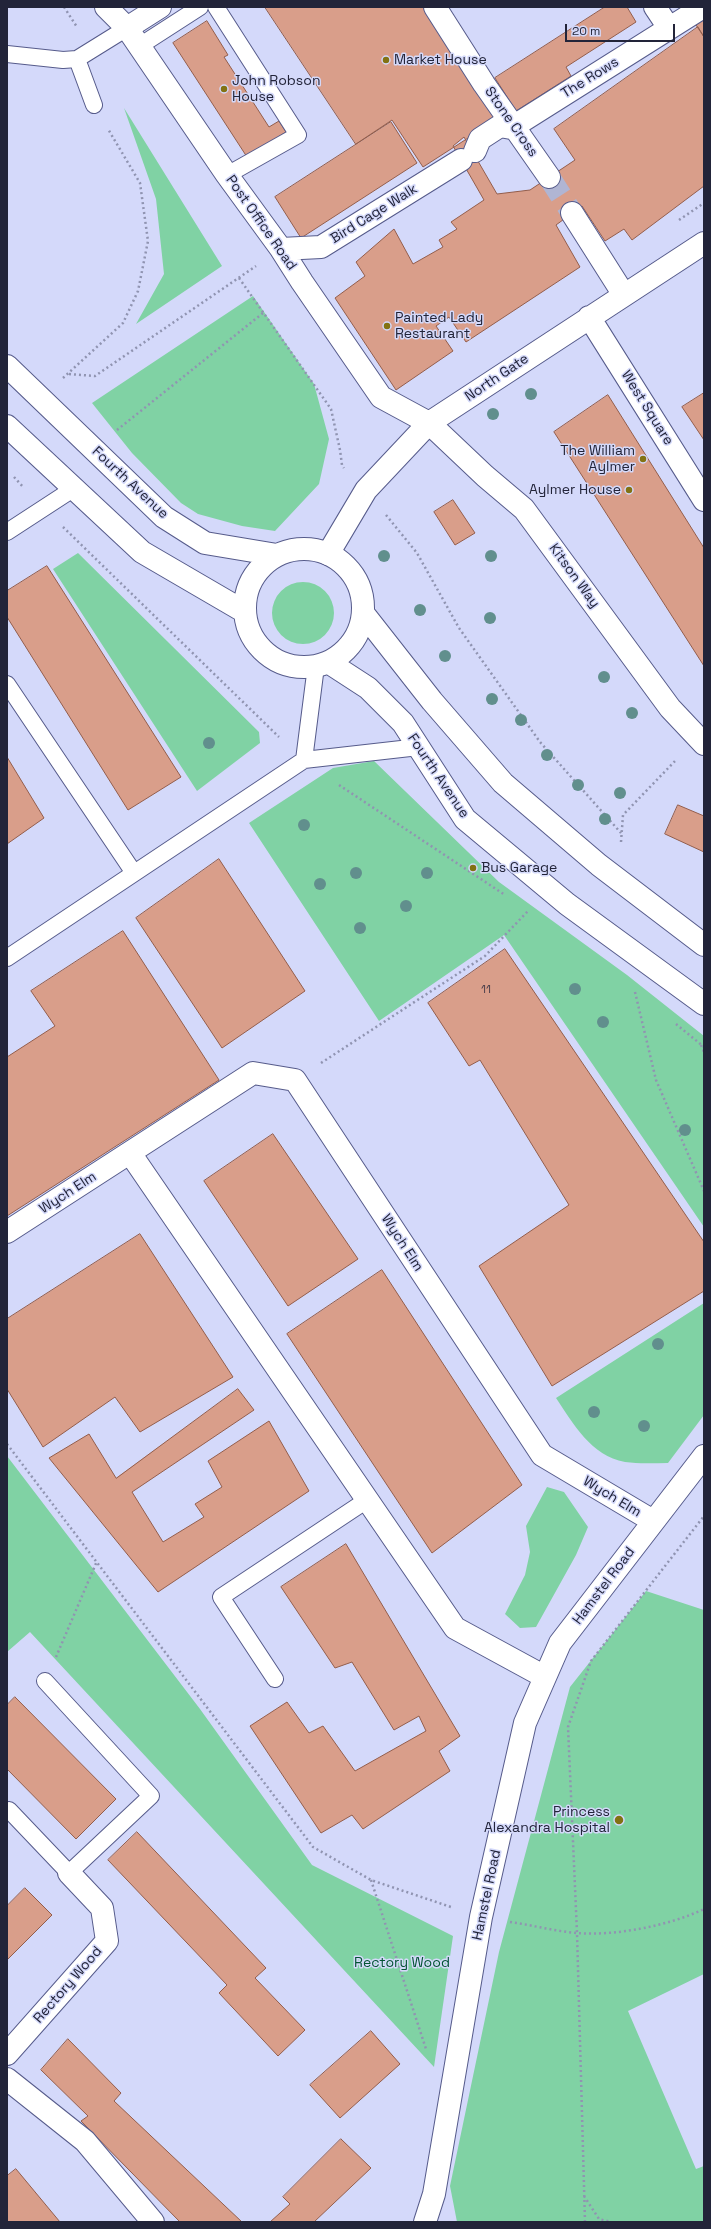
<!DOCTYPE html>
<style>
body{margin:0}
#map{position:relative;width:711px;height:2229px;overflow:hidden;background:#d4d9fa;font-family:"Space Grotesk",sans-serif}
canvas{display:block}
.frame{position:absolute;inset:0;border:8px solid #222439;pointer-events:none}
.scale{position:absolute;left:565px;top:24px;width:110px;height:18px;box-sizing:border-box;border:2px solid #222439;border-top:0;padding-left:5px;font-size:12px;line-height:14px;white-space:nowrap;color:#222439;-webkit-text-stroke:3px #d4d9fa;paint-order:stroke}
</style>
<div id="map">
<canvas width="711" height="2229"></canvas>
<div class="frame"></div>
<div class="scale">20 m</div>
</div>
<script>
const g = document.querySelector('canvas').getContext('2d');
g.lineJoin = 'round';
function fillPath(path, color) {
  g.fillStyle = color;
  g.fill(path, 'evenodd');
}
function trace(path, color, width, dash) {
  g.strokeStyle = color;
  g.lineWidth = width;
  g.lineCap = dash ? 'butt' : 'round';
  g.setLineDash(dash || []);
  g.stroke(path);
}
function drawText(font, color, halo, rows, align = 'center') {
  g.font = font + ' "Space Grotesk",sans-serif';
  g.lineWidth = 3;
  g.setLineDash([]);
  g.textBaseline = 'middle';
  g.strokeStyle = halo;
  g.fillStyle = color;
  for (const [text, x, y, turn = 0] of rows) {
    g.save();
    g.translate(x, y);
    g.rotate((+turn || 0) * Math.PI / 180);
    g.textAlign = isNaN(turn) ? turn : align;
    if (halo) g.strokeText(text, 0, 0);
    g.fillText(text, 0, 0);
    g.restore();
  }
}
fillPath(new Path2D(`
 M124,108L222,266L136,324L164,274L156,199Z
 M253,296L314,384L329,439L319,484L275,531L242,526L198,514L181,503L132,453L92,403Z
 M78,553L259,732L260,743L197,791L53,569Z
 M272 613a31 31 0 1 1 62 0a31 31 0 1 1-62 0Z
 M374,761L499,882L627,975L704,1036V1227L504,935L379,1021L249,823L333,768Z
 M704,1303V1415L668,1463C654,1463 639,1464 625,1462C591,1456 573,1423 556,1398Z
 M7,1456L200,1709L312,1865L453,1936L434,2067L30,1632L7,1652Z
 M547,1487L564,1492L588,1527L576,1555L536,1627L520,1628L505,1614L525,1575L530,1552L526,1526Z
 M646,1591L704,1610V1974L628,2011L696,2169L704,2166V2222H457L450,2186L499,1952L570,1687Z`), '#80d2a4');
const building = new Path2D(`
 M265,7H438L507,113L423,167L392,120L356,144Z
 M605,7H627L636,22L566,67L571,76L516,111L495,78Z
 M704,7V37L690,16Z
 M207,21L228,55L224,57L269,127L279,121L286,132L247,157L173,43Z
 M698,27L704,37V186L632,240L624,229L605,241L582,206L556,225L580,267L466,342L449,317L436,326L453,351L396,390L335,298L365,276L356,262L394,229L413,264L443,247L439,240L457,229L451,222L484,200L453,146L464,137L497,194L530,190L575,160L554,129Z
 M391,122L417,163L301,238L275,197Z
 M704,393V440L682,407Z
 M608,395L704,548V666L554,432Z
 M453,500L475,533L455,545L434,512Z
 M47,566L181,777L128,810L7,617V591Z
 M7,757L44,818L7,844Z
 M678,805L704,816V852L665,834Z
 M219,859L305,991L222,1048L136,918Z
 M123,931L219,1080L7,1216V1057L55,1026L31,991Z
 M505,949L704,1242V1291L552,1386L479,1266L569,1205L480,1060L469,1066L428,1003Z
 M273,1134L358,1259L288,1306L204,1181Z
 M140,1234L233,1377L140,1432L115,1397L43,1447L7,1389V1319Z
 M382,1270L522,1485L432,1553L287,1334Z
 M238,1389L254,1410L132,1492L163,1542L204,1517L195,1504L222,1487L208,1461L269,1421L309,1491L158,1592L49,1458L89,1434L116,1478Z
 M346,1544L460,1736L439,1751L450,1771L363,1829L352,1815L321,1833L250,1726L287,1702L309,1733L323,1726L355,1771L426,1731L419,1716L394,1730L352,1662L335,1668L281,1587Z
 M15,1697L116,1799L76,1839L7,1769V1705Z
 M137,1832L266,1968L255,1978L305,2030L278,2056L219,1993L227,1985L108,1860Z
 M25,1888L52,1915L7,1960V1906Z
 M371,2031L400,2064L340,2118L310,2085Z
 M68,2039L121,2093L114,2101L242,2222H180L81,2121L88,2116L41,2070Z
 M341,2139L371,2168L314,2222H270L290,2204L283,2197Z
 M16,2169L60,2222H7V2176Z`);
fillPath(building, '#d99e8a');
trace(building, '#935d4b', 1);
trace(new Path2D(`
 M549,177L572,213`), '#b0b5d3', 22, [22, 11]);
const lane = new Path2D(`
 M216,7L298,135L227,175
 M138,47L200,7
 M7,54L63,60L77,59L127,28
 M77,59L94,105
 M7,532L73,489
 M7,684L134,873
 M304,760L316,666
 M7,958L304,760L419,747
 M275,1679L221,1597L367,1500
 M9,1810L69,1873L151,1796L45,1681`);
const street = new Path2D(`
 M106,7L127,28L227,175L281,249L302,282L381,397L429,423L485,476L524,509L670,708L704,744
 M435,7L484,84L549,177
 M655,7L669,28
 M127,28L160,7
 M475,151L480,139L500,126L511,128L703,7
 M572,213L624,295
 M281,249L321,247L461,160
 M589,317L704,500
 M328,554L366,490L429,423L704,243
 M130,1153L455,1628L545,1677
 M7,1232L253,1073L295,1080L542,1455L653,1521
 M7,2054L107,1941L102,1908L69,1873
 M7,2079L85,2141L153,2222
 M425,2222L434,2194L481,1917L525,1723L560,1643L704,1456`);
const secondary = new Path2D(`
 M7,366L164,517L205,543L277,555
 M7,426L142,552L245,612
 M245 608a59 59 0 1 1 118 0a59 59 0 1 1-118 0Z
 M363,613L432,701L503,783L599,865L704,945
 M328,662L368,688L403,723L465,819L567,904L704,1004`);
trace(lane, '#565b8b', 18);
trace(street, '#565b8b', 24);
trace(secondary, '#565b8b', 24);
trace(new Path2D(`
 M64,7L77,27
 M679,220L704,203
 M239,278L331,409L340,450L342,465L344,468
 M69,374L95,376L256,266
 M63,378L123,323L138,291L148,241L140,183L108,129
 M117,430L263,313
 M14,477L24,488
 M386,515L417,553L459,628L540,742L621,833
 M63,527L279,737
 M339,785L505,895
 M621,842L623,815L676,760
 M635,992L656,1080L704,1191
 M676,1024L704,1047
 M701,1045L704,1052
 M321,1063L485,956L528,911
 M7,1444L313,1847L371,1880L451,1907
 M56,1657L97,1561
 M371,1880L426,2049
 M510,1922C532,1925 554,1931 576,1933C616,1936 668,1926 704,1909
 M584,2196L599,2219L611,2222
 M585,2222L577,1933L568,1727L591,1661L704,1516`), '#9094b1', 2.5, [2, 3]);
trace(lane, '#fff', 16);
trace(street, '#fff', 22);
trace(secondary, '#fff', 22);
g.fillStyle = '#618f8d';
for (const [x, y] of [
 [531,394],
 [493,414],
 [384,556],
 [491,556],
 [420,610],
 [490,618],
 [445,656],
 [604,677],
 [492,699],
 [632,713],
 [521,720],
 [209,743],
 [547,755],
 [578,785],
 [620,793],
 [605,819],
 [304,825],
 [356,873],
 [427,873],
 [320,884],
 [406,906],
 [360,928],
 [575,989],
 [603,1022],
 [685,1130],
 [658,1344],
 [594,1412],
 [644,1426]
]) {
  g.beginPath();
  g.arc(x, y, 6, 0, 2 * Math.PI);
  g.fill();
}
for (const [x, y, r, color] of [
 [386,60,4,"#827213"],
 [224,89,4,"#827213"],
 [387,326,4,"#827213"],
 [643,459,4,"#827213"],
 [629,490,4,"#827213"],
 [473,868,4,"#827213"],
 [619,1820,5,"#827213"]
]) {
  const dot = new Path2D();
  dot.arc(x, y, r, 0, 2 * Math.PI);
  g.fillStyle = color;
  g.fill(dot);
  trace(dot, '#d4d9fa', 1.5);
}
drawText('12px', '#50424d', null, [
 ["11",486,990]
]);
drawText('14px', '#222439', '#d4d9fa', [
 ["Market House",394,60],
 ["John Robson",232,81],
 ["House",232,97],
 ["Painted Lady",395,318],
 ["Restaurant",395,334],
 ["The William",635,451,"right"],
 ["Aylmer",635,467,"right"],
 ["Aylmer House",621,490,"right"],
 ["Bus Garage",481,868],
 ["Princess",610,1812,"right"],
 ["Alexandra Hospital",610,1828,"right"]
], 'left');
drawText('14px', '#222439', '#d4d9fa', [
 ["The Rows",590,78,-32],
 ["Stone Cross",511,122,55],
 ["Bird Cage Walk",374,214,-32],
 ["Post Office Road",261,223,55],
 ["North Gate",497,378,-34],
 ["West Square",647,408,58],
 ["Fourth Avenue",130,483,43],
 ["Kitson Way",574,576,54],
 ["Fourth Avenue",438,776,56],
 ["Wych Elm",68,1193,-33],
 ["Wych Elm",402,1243,57],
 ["Wych Elm",612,1497,31],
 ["Hamstel Road",604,1586,-53],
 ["Hamstel Road",487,1895,-78],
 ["Rectory Wood",68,1985,-49]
]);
drawText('14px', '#035333', '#d4d9fa', [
 ["Rectory Wood",402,1963]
]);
</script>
